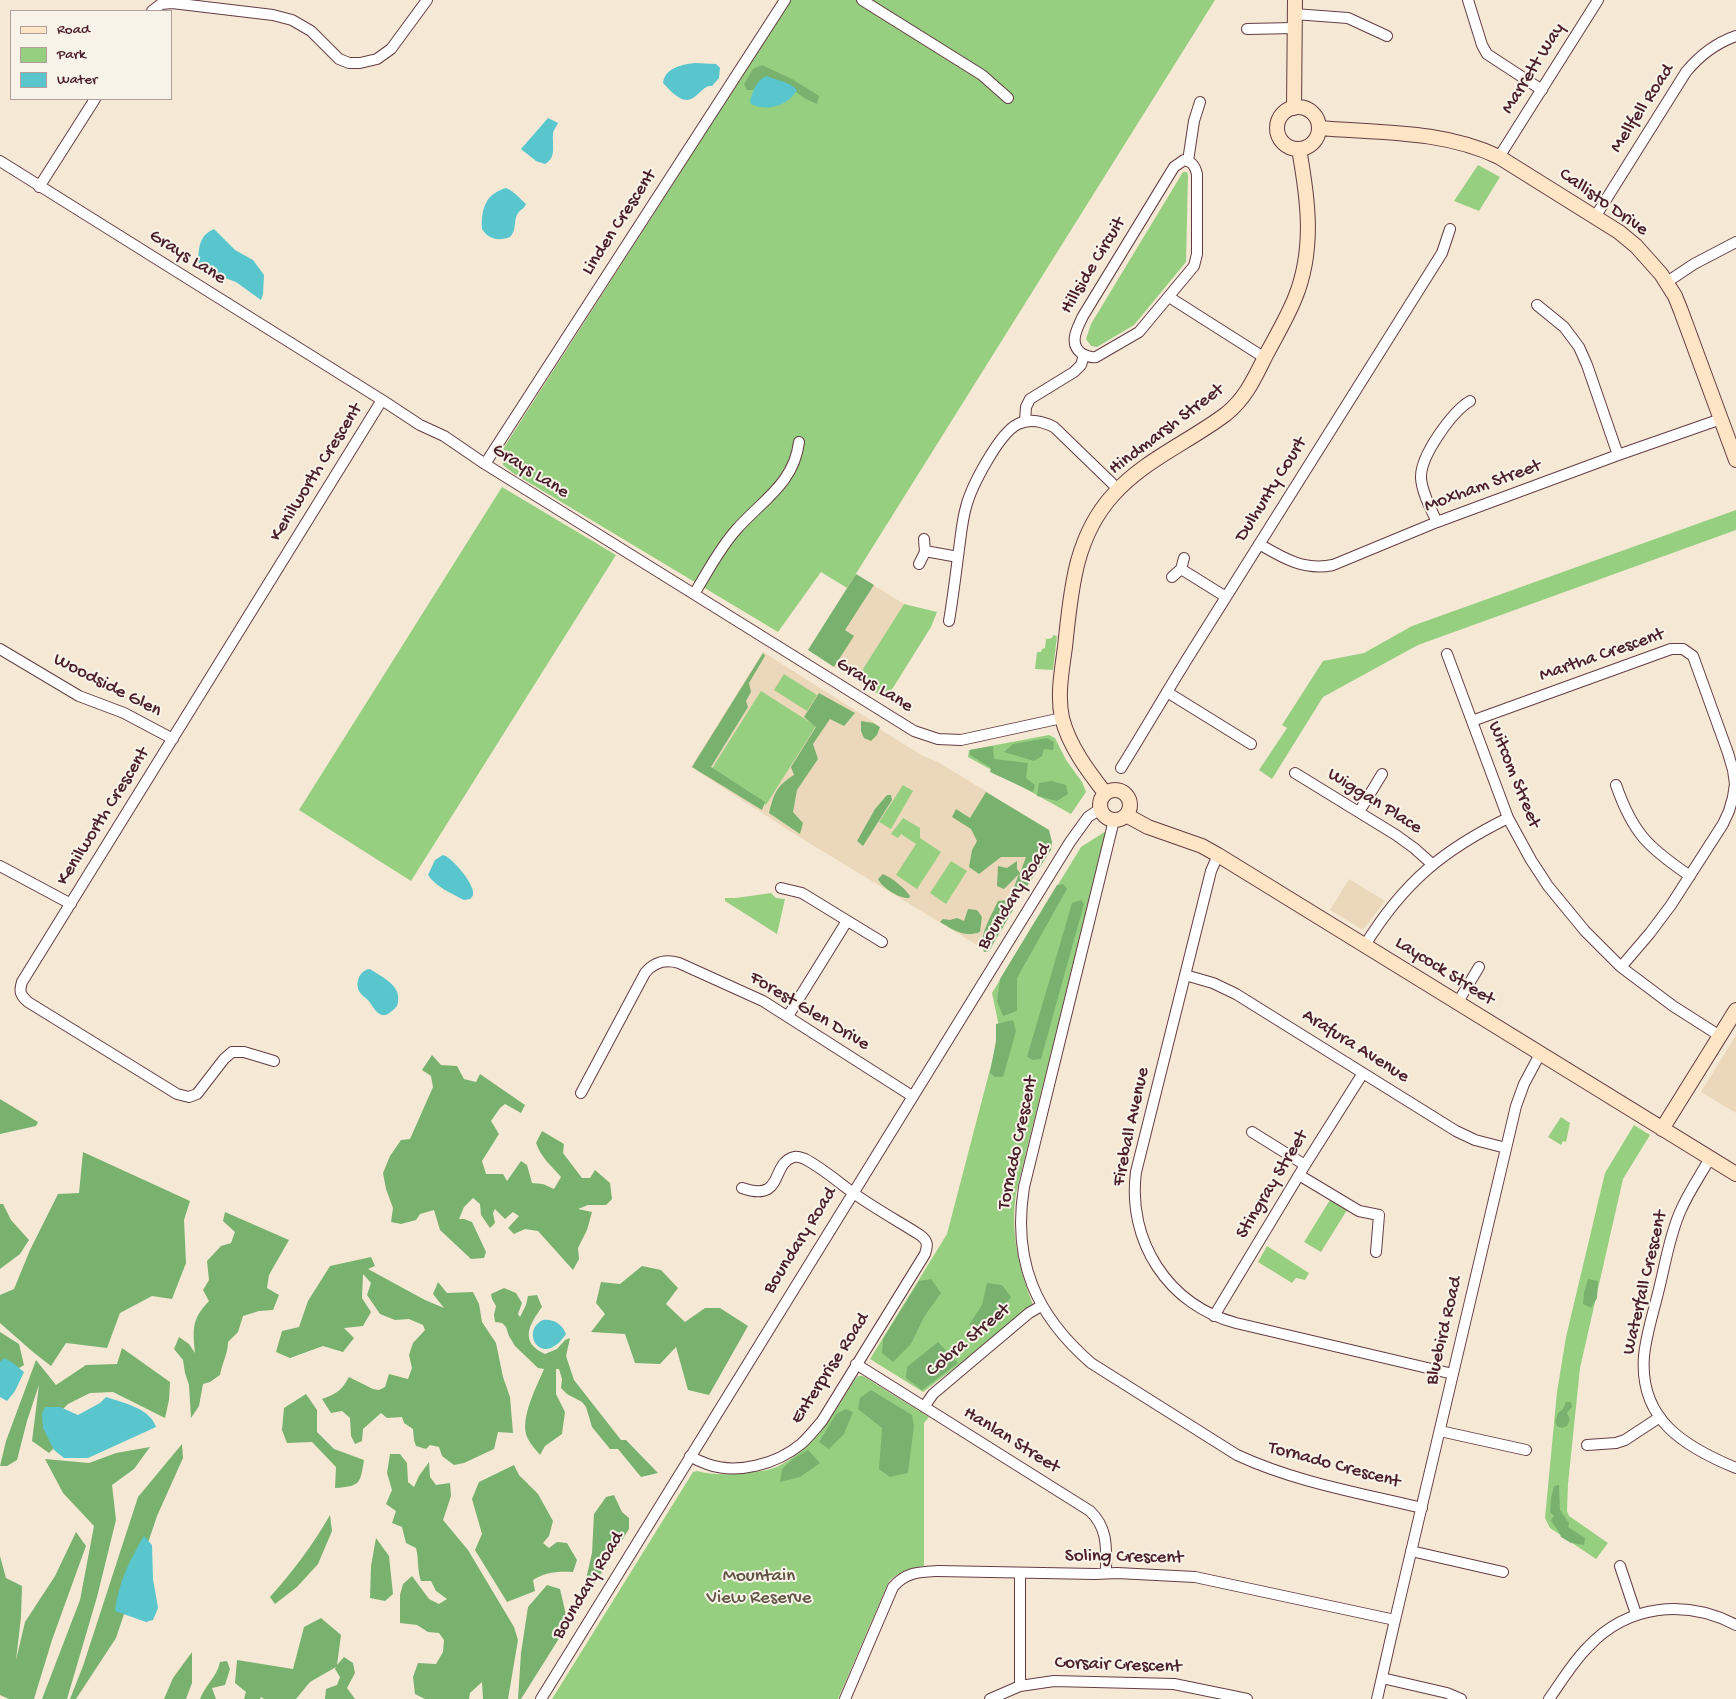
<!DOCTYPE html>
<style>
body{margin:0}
#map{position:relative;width:1736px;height:1699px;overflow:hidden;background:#f5e9d5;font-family:"Gochi Hand",sans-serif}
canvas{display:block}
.legend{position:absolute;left:10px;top:10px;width:162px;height:90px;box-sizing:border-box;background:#f7f3e8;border:1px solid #b29e9c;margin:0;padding:6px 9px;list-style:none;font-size:15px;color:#4a1f2b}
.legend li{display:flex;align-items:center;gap:10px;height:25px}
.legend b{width:25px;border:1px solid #b29e9c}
</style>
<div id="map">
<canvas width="1736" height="1699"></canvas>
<ul class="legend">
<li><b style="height:6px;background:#fee5c5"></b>Road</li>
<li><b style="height:14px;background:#97cf81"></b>Park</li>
<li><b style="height:14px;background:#59c6ce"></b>Water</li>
</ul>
</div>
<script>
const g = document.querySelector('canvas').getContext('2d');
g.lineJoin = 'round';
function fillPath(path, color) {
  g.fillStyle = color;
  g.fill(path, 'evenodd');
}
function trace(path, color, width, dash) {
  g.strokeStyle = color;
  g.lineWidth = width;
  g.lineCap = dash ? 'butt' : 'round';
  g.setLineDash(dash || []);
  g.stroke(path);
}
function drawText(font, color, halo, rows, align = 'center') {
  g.font = font + ' "Gochi Hand",sans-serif';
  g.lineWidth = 4;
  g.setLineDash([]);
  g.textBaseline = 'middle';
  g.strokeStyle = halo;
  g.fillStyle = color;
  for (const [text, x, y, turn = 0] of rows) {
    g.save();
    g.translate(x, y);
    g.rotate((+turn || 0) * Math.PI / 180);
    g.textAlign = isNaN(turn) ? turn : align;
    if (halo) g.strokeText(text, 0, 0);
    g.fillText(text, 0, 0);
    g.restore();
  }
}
fillPath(new Path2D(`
 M856,574L904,604L856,680L808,650Z
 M763,652L874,722L881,730L923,756L938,762L1049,830L1052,842L987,951L796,835L691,767Z
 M1349,879L1385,901L1363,930L1330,910Z
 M1736,1035V1113L1701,1092Z`), '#ebd8ba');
fillPath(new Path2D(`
 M791,0H1215L847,588L821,572L778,632L513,473L503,465L501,452Z
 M1478,165L1500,177L1479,211L1454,201Z
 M1183,172H1187L1188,175L1186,262L1134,325L1097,347L1091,346L1086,339L1091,324Z
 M502,487L616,555L411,881L299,810Z
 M1736,510V530L1418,645L1323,697L1272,779L1259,770L1287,728L1282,725L1323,661L1364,653L1412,626Z
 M904,604L937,612L931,627L886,699L856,680Z
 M1053,635L1057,636L1053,670L1035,669L1037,652H1041L1042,649L1045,648L1046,639L1043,638L1048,639L1052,638Z
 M784,674L817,695L807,711L774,690Z
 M761,691L816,726L766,805L711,770Z
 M1049,735L1055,738L1066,760L1082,782L1086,792L1071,814L968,757L969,750Z
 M903,785L913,791L891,829L879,822Z
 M903,818L920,828V838L941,852L917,889L896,875L916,844L901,834L898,838L891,834Z
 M1106,831L1016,1193C1010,1233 1019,1269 1034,1307L923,1392L870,1359L947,1234L1000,1031L992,993L1081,847Z
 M951,861L967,871L946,904L930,893Z
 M771,893L776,898L785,899L777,934L725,901V898H736Z
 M1561,1117L1570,1123L1566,1142L1563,1141L1561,1145L1548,1137Z
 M1634,1125L1650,1135L1623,1179L1580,1368L1568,1484L1567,1511L1569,1516L1608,1543L1596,1559L1550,1528L1545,1518L1557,1392L1566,1337L1605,1173Z
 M1330,1200L1347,1210L1321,1252L1304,1242Z
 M1267,1246L1309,1273L1305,1280L1296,1278L1292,1283L1258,1262Z
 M858,1376H863L929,1417L924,1423V1566C909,1568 900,1571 889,1581L838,1699H552L693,1472L697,1471C712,1475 727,1475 743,1473C753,1472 767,1471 777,1467C816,1447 833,1415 855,1379Z`), '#97cf81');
fillPath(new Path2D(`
 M762,65L792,79L819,96L817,104L806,99L787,86L763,80L753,90H747L744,84L753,69Z
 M856,574L874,585L845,630L854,636L834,667L808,650Z
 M763,653L765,656L749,683L751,692L746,701L748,707L711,767L765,802L762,810L692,767Z
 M819,693L855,713L844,726L830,719L813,744L818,759L797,790L793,812L803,823L800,834L769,813C774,794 776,786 794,775L791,767L816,727L804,717Z
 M861,721L873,723L880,727L877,735L871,741L864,738L861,731Z
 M1047,738L1054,742L1053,750L1044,749L1042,756L1034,761L1004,752L1013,744Z
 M993,746L994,759L1028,763L1026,778L1035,785L1033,792L990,772L991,768L970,755V750Z
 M1052,781L1066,785L1068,794L1057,801L1037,796L1039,783Z
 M986,792L1049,830L1052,842L1051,850L1024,891L1014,887L1019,874L1004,889L997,886L998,866L1007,868L1017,861V869L1020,873L1026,857H1001L979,874L969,867L972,850L977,841L971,829L952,817L956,809L970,818Z
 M887,795H891L892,800L863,846L857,841L875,809Z
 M883,874C892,878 904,887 910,896L909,898C900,899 882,888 878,879Z
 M1063,884L1067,889L1017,978V1011L1003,1016L997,1001L1000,979L1057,885Z
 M1007,900L1013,910L989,951L984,952C978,935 991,917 998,901Z
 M1081,900L1084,904L1041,1059L1033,1060L1027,1057L1072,903Z
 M968,909L977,910L982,917L980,932C963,938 954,930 940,922L943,919L950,920L957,918L964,921Z
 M1013,1020L1016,1031L1003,1077H995L990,1073L996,1041V1024Z
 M432,1055L441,1065L457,1066L464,1079L476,1082L480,1074L525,1105L521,1113L505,1104L500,1108L491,1121L499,1134L482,1161L486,1174H503L507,1181L521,1161L527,1165L532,1183L543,1184L554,1189L561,1177C550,1164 542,1159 536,1143L542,1131L564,1144L563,1153L582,1178H590L595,1170L610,1183L612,1199L606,1205H588L578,1209L592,1212L587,1230L578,1248L579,1259L573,1270L538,1231L525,1229L514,1234L508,1228L519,1216L513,1212L505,1219L495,1209L493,1213L495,1223L490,1228L481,1215L480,1204L473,1198L464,1207L459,1219H464L472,1222L486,1252L484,1258L471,1259L440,1230L434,1210L420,1214L416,1220L401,1224L391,1222L393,1208L386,1189L383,1173L390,1156L401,1140L410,1139L433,1087L431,1076L422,1070Z
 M0,1099L38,1122L36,1126L0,1134Z
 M83,1152L190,1201L184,1220L186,1263L172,1299L152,1296L120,1313L107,1348L66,1343L51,1366L33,1352L0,1323V1295L14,1289L30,1250L58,1194L79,1193Z
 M0,1204H3L11,1220L29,1240L20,1254L0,1269Z
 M225,1212L289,1240L269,1275L267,1288L279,1295L273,1310L259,1311L243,1316L238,1332L228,1342C228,1354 222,1363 220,1375L210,1382L203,1384L199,1406L191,1418L189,1385L185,1373L183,1360L174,1349L179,1337L189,1344L195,1353C193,1329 191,1320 209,1301L203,1290L209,1280L207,1261L221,1246L231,1243L235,1232L223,1221Z
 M371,1257L375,1266L368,1269L425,1300L444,1308L433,1294L438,1282L447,1293L473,1292L479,1304L482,1322L496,1343L503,1377L510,1397L513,1433L498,1432L494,1449L464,1463L454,1465L442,1456L439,1447L430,1445L426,1449L416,1446L414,1440L413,1429L404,1423L402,1417L387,1418L381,1413L363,1429L362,1441L355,1444L351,1436L350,1418L342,1411L331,1413L322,1399C338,1393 341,1391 349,1377L373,1389L379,1390L385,1387L389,1374L408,1379L412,1368L409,1355L413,1343L425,1330L423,1325L409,1319L395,1320L380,1314L367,1295L371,1283L363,1274L362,1298L371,1312L363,1326L344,1328L354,1338L343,1352L323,1346L290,1358L276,1352L282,1331L299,1327L308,1301L330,1266Z
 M642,1266L661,1270L678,1288L666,1304L685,1322L705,1308H720L748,1326L709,1395L688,1390L676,1347L660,1364L635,1363L625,1334L591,1332L605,1314L596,1303L601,1282L620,1284Z
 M931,1279L941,1293L924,1317L911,1344L893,1362L882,1353L883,1339L919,1281Z
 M1588,1279L1598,1281L1597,1298L1591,1308L1583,1304L1584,1293Z
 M987,1283L1002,1285L1011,1297L997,1317L980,1334L969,1325L982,1305Z
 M504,1288L516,1293L522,1303L518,1314L520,1317L526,1305L528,1296L537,1295L542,1307C529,1325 519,1342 545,1354L557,1349L565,1340L570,1338L566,1356L574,1380L621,1440H626L658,1473L641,1477L618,1449H610L592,1427L586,1407L582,1402L567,1394L561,1388L562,1379L559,1369H556V1394L565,1412L562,1434L545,1446L540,1455C536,1450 531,1445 528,1439C518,1421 537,1386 544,1369L538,1368L515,1346L509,1336L506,1327L502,1323L495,1322L494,1315L496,1306L492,1299L491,1294Z
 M0,1332L19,1344L24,1365L0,1380Z
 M938,1342L958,1363L922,1390L906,1378L907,1367Z
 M122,1348L170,1382L169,1400L165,1418L113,1392L90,1393L68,1404L50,1422L57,1445L49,1453L32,1441L39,1385L27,1421L17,1460L7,1466H0L6,1441L36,1360L56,1385L86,1365L117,1364Z
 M871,1390L912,1415L914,1426L908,1473L890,1477L879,1469L882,1428L858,1409L860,1398Z
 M306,1394L317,1410V1432L334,1449L364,1460C360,1485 360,1486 335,1488L336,1467L312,1442L287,1443L282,1430L284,1408Z
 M1566,1402H1571L1572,1407L1567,1413L1570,1420L1567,1426L1562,1428L1557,1426L1555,1421L1558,1413L1563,1409Z
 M846,1409L853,1412L844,1434L829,1449L819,1442L836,1414Z
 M182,1444L183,1458L157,1516L116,1638L76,1699H70L83,1666L138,1497Z
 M150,1447L134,1469L112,1485L116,1520L97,1597L67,1699H42L80,1600L94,1526L63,1493L45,1459L89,1463L116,1453Z
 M808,1450L820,1463L800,1477L780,1482L782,1469L794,1458Z
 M390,1454H400L407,1463L408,1482L414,1487L419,1476L429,1462L430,1477L436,1485L450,1483L451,1496L443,1520L468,1550L514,1627L518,1640L508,1699H483L482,1682L470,1693L469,1699H425L415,1694L413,1677L418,1663L436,1664L443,1652L444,1640L439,1633L428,1632L417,1625L400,1623V1595L403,1584L412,1576L429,1599L439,1604L447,1599L436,1591L431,1581H421C417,1570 419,1559 416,1548L406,1543L402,1527L392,1523L396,1511L386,1504L392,1490L387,1473Z
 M514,1465L519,1475L538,1494L553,1521L549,1536L543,1543L549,1548L557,1542L567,1543L577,1560L573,1572C557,1571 546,1572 533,1580L535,1591L507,1602L475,1550L482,1534L472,1499L479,1482Z
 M1559,1485L1560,1510L1569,1523L1568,1527L1585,1538L1584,1545L1571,1543L1561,1537C1559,1530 1554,1526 1551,1520L1554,1516L1550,1512L1551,1498L1554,1486Z
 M614,1495L622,1512L629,1518V1529L593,1586L586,1579L592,1553L594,1514L606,1497Z
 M330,1515L332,1531L318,1564L297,1587L275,1604L270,1597C293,1571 313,1545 330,1515Z
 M76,1532L86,1546L52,1640L34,1699H9L0,1695V1556L6,1578L22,1586L21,1617L16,1660L25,1622L55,1576Z
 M376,1538L389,1556L393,1594L385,1601L370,1598L371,1566Z
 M547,1585L560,1589L566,1615L565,1629L521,1699H518L521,1653L528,1607Z
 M321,1618L341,1635L337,1665L344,1657L353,1663L355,1673L347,1688L355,1699H325L326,1689L337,1685L340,1677L335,1669L336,1667L310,1682L296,1699H264L261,1697L260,1699H244L246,1692L235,1683L237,1660L293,1669L304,1627Z
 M192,1652V1683L186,1699H164L173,1678Z
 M227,1661L230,1669L225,1685L212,1688L216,1699H200C205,1685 217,1677 220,1662Z`), '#79b26f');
fillPath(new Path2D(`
 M694,63L716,64L720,68L719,78L712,86C706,86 705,88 701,91C698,94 694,98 691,99C681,104 669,89 663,83C665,68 681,65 694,63Z
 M767,76C777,81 789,81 797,90C788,106 767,112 751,104L750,100C754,90 756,80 767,76Z
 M548,118L558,123C556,127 553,131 553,134C552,146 557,157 545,164L536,161L521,149Z
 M506,188C515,192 519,198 526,204C524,209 521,209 518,213C513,221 517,230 510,237C499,241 489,240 482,229C481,210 485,194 506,188Z
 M214,229L235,250L253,260L264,275L263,294L261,300L236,282L209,272L198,262C199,246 199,236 214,229Z
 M443,855C452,857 473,883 473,892C473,896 473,896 470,899L464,900C451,893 436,887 428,875L435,860Z
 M370,969C383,978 404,986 397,1006C381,1024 377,1012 368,1000C365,997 361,995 359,991C355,982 360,970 370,969Z
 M543,1320C554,1319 562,1324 566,1334C542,1370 519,1331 543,1320Z
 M4,1358L13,1363L24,1372L15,1391L7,1401L0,1397V1362Z
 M106,1397C123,1403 150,1408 156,1427L88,1458H64L54,1450L43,1428L42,1414L45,1407H60L78,1415L100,1403Z
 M144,1536L152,1545L153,1579L158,1608L153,1620L146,1622L115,1611C118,1584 130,1559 144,1536Z`), '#59c6ce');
const street = new Path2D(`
 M862,0L982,75L1008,98
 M1468,0L1482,45L1487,54L1542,90
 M152,11L161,4L172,3L273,15L292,20L311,31L339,59L349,63H360L377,59L391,49L427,0
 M1294,14L1348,18L1387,36
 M1247,29L1294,28
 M1499,157L1598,0
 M1184,160C1192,161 1195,166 1197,174V254L1194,266L1139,332L1096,357C1090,358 1086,356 1081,353C1068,343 1078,327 1083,316L1174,167Z
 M0,161L382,400L420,425L444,436L485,464L914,731L938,739L961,740L1062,718
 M1188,161L1194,121L1200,102
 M39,187L95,99
 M1595,217L1686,72C1700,55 1716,43 1736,36
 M1667,282L1694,264L1736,242
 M1169,297L1265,358
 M1537,305L1564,327L1579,347L1587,365L1618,455
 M1025,421L1026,407L1030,399L1074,372L1081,365L1084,355
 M485,464L785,0
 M1437,522C1431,509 1422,493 1421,478C1420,456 1452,412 1470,401
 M1259,544C1283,558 1304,571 1333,565L1437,522L1618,455L1721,419
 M925,551L958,557
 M919,564L925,552L924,539
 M1181,569L1226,597
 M1172,577L1181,569L1184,558
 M694,594C707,573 719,549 736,530C761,501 794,484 799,442
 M949,621C953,597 956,573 959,549C961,535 962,521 966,507C971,487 999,433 1018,424C1030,418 1042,421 1054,427L1118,489
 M0,649L79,696L124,713L173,739
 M1447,654L1508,818L1531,860L1548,886L1585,931L1621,967L1673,1006L1720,1036
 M1167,692L1251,744
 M1472,721L1671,649H1683L1693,656L1728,753L1733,770L1735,784L1733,797L1729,811L1723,824L1671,905L1650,933L1621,967
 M1121,768C1144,731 1166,693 1189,656L1442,253L1450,229
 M1295,773L1396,835L1414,848L1432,864
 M1616,785C1633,834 1649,848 1690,876
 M1359,812L1382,774
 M1114,820L1024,1187C1012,1262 1036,1315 1091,1363L1237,1455C1295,1482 1360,1493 1422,1508
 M1218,855L1211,871L1136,1172C1127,1241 1168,1305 1236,1323L1453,1374
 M0,866L71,904
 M781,888L802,893L882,942
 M1365,945C1404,882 1443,850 1508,818
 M1185,975L1213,983L1236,994L1456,1131L1475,1140L1506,1148
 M1458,1002L1479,967
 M788,1016L847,921
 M274,1061L244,1052H232L224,1059L197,1094L189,1097L177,1094L28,1002C20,995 19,991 22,982L382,400
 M581,1093L645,973C654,962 666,959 679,963L763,1001L912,1096
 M1252,1132L1305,1165
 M1710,1158C1700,1176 1688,1193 1680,1212C1669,1237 1665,1266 1658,1293C1653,1314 1646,1335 1644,1356C1639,1420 1685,1447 1736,1468
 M1299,1175L1359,1211L1379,1215L1376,1252
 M1214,1316L1305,1165L1363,1073
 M856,1364L1090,1511C1109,1529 1106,1550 1106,1573
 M924,1407L933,1394L1029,1313L1041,1306
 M1440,1431L1526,1450
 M1587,1445L1616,1443L1625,1440L1660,1417
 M690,1456C695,1459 701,1462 707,1464C737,1475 777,1464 801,1444C809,1437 815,1429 822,1421L925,1254C928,1245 928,1241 920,1235C898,1221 874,1208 852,1192C837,1181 822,1168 805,1159C802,1158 798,1156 794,1157C770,1163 785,1203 742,1188
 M1411,1551L1503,1572
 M1620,1566L1636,1614
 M1395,1620L1516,1106L1524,1084L1540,1054
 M1382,1678L1447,1693L1461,1699
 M1020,1686V1574
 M541,1699L1070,842L1088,817L1100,809
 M845,1699L893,1587C906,1572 919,1572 938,1571L1095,1574L1117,1573L1195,1577L1395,1620L1377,1699
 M990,1699L1020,1686L1054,1681L1174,1684L1247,1699
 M1549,1699C1561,1682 1573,1662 1588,1647C1628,1604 1686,1599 1736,1625`);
const secondary = new Path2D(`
 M1277 128a21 21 0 1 1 42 0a21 21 0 1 1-42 0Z
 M1294,108L1295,0
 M1319,128C1380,133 1443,130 1499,157L1619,232L1636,246L1661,274L1675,296L1681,311L1736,460
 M1100 805a15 15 0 1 1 30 0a15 15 0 1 1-30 0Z
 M1105,793C1088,771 1069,746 1062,718C1057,695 1062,670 1065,647C1071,592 1074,538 1113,495C1144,460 1189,442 1226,414C1246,398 1255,377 1266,355C1276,336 1287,318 1295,298C1315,249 1308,199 1299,149
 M1126,815L1148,827L1202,846L1218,855L1736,1174
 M1662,1129L1736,1010`);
trace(street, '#643d44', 12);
trace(secondary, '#643d44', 16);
trace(street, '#fff', 10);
trace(secondary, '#fee5c5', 14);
drawText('19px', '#4a1f2b', '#f7f3e8', [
 ["Marrett Way",1534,69,-58],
 ["Mellfell Road",1643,109,-57],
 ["Callisto Drive",1603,203,35],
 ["Linden Crescent",620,223,-57],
 ["Grays Lane",187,258,32],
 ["Hillside Circuit",1094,266,-59],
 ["Hindmarsh Street",1167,430,-37],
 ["Grays Lane",530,472,32],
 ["Kenilworth Crescent",317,473,-58],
 ["Moxham Street",1483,487,-20],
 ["Dulhunty Court",1272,490,-58],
 ["Martha Crescent",1602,656,-19],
 ["Woodside Glen",107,686,27],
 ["Grays Lane",874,686,32],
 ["Witcom Street",1513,775,68],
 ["Wiggan Place",1374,802,32],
 ["Kenilworth Crescent",104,817,-58],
 ["Boundary Road",1015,897,-58],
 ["Laycock Street",1444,972,32],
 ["Forest Glen Drive",809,1012,31],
 ["Arafura Avenue",1355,1047,32],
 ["Fireball Avenue",1132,1127,-78],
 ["Tornado Crescent",1019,1143,-78],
 ["Stingray Street",1273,1185,-59],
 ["Boundary Road",801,1241,-58],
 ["Waterfall Crescent",1646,1283,-77],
 ["Bluebird Road",1445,1331,-77],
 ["Cobra Street",969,1341,-40],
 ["Enterprise Road",831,1369,-57],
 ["Hanlan Street",1011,1441,32],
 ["Tornado Crescent",1334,1466,15],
 ["Soling Crescent",1124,1558,1],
 ["Boundary Road",589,1586,-59],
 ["Corsair Crescent",1118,1666,2]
]);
drawText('19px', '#615445', '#f7f3e8', [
 ["Mountain",759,1577],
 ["View Reserve",759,1599]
]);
</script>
